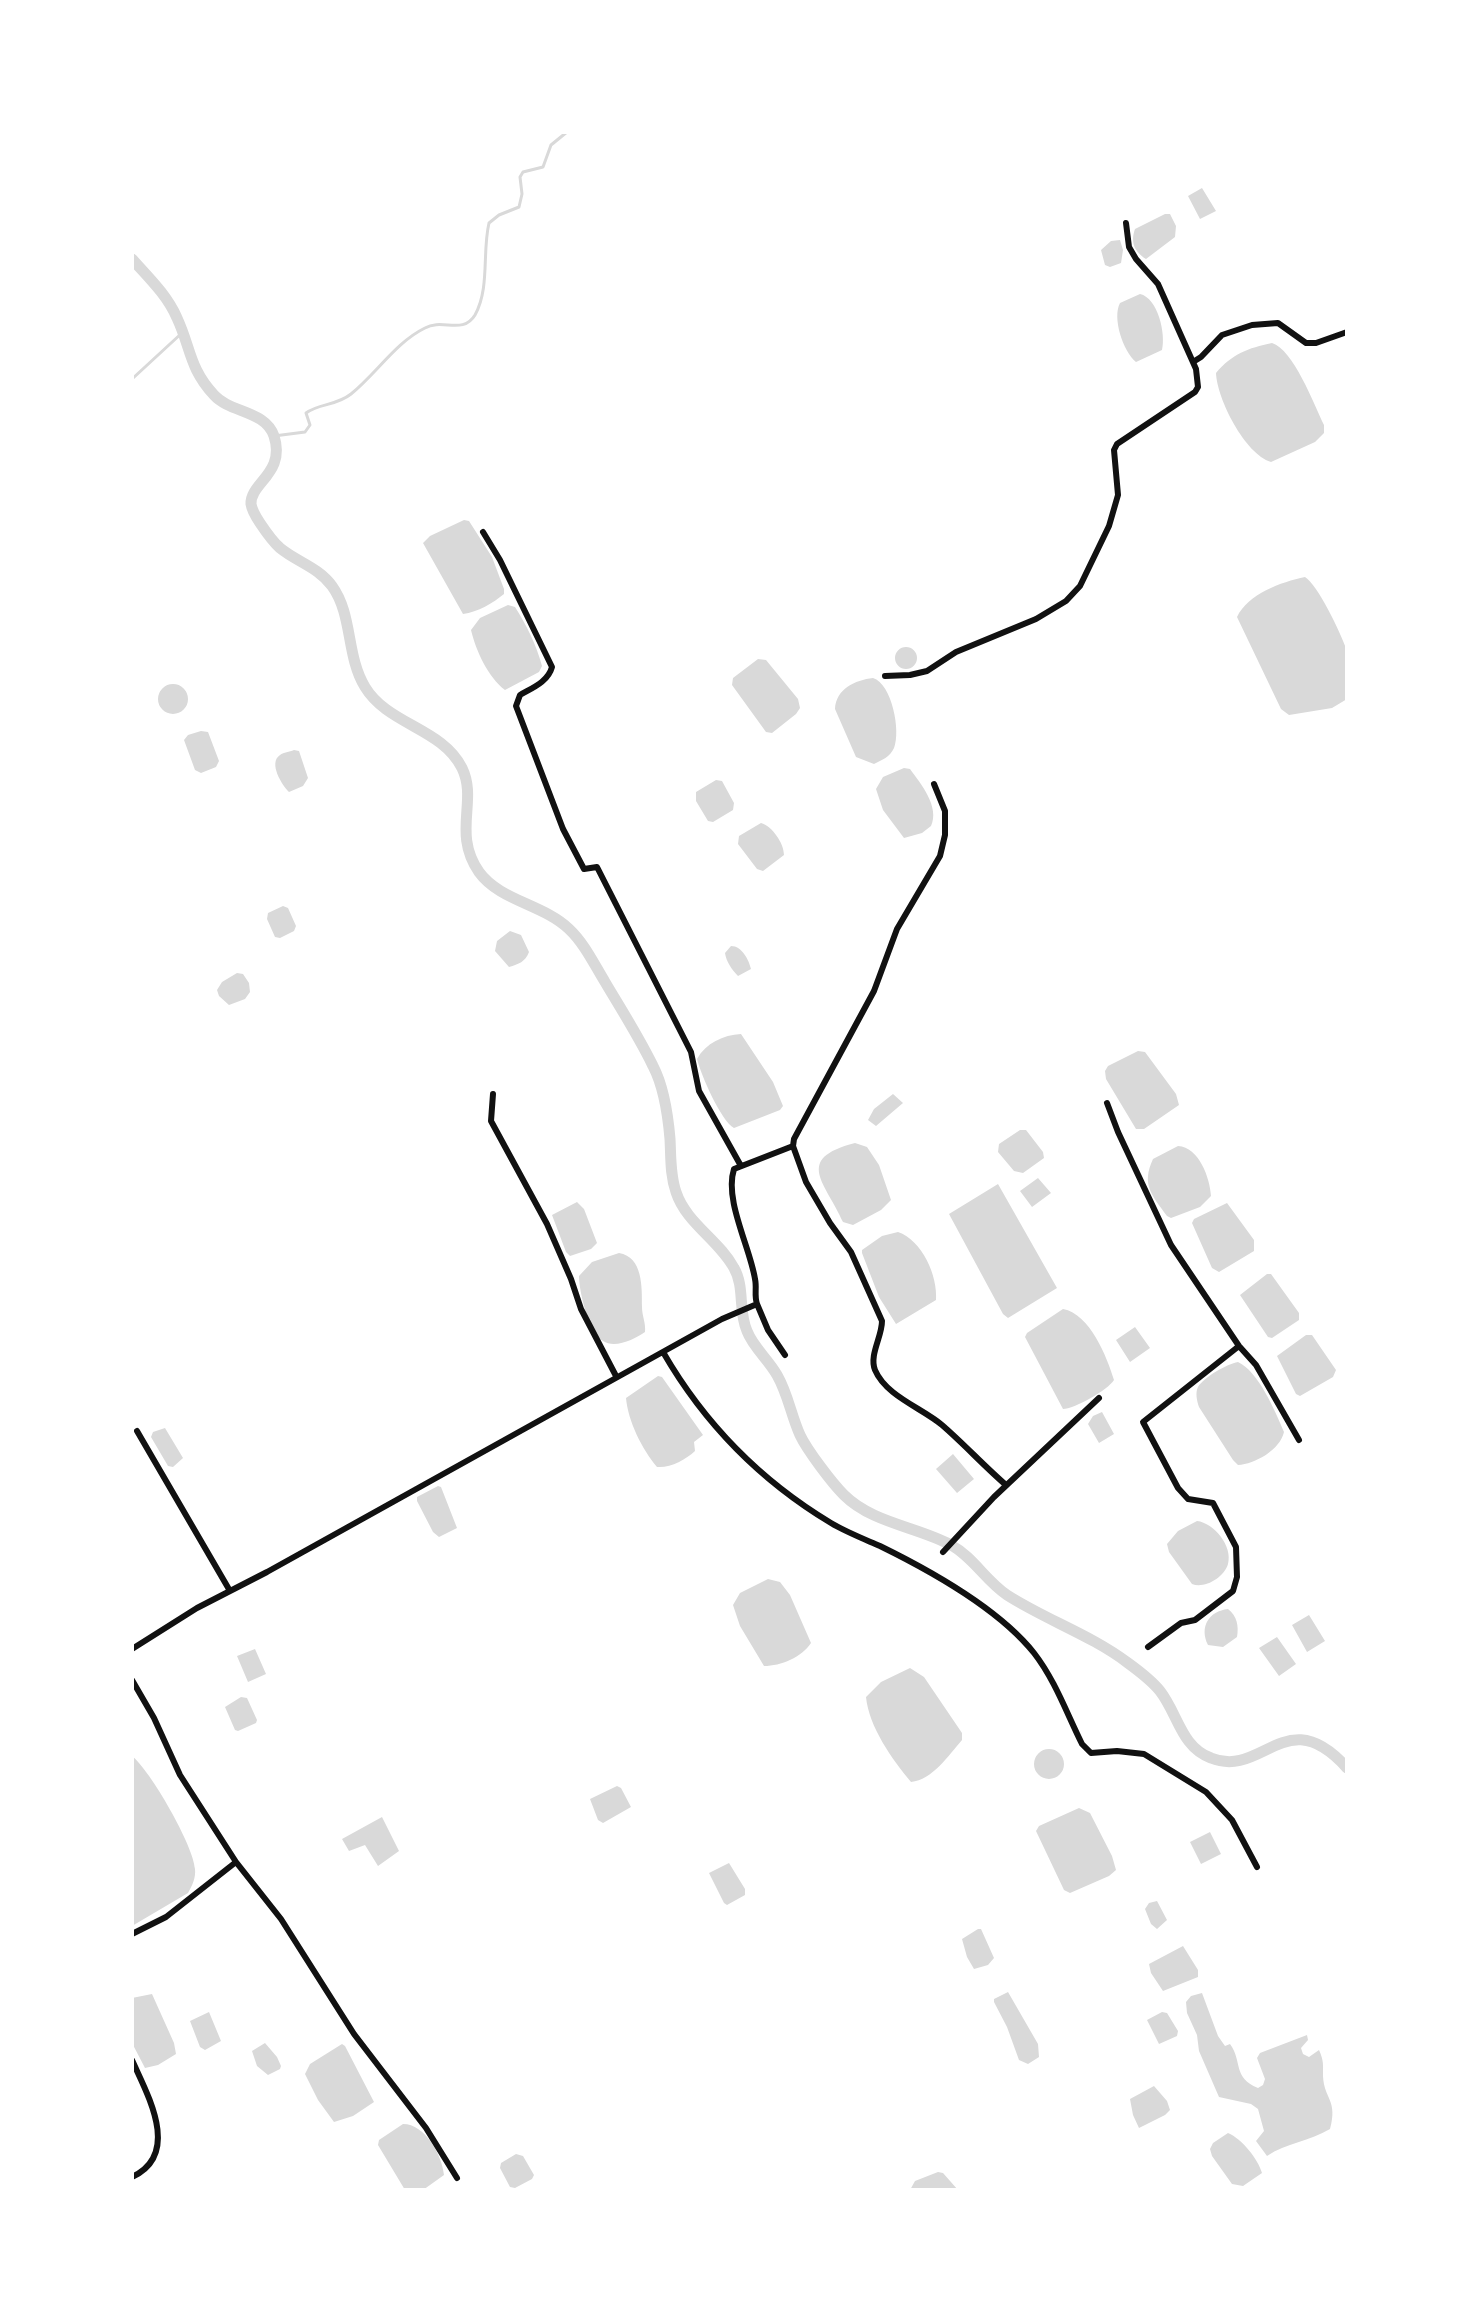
<!DOCTYPE html>
<style>
body{margin:0}
#map{position:relative;width:1479px;height:2322px;overflow:hidden;background:#fff;font-family:"Golos Text",sans-serif}
canvas{display:block}
.frame{position:absolute;inset:0;border:134px solid #fff;pointer-events:none}
</style>
<div id="map">
<canvas width="1479" height="2322"></canvas>
<div class="frame"></div>
</div>
<script>
const g = document.querySelector('canvas').getContext('2d');
g.lineJoin = 'round';
function fillPath(path, color) {
  g.fillStyle = color;
  g.fill(path, 'evenodd');
}
function trace(path, color, width, dash) {
  g.strokeStyle = color;
  g.lineWidth = width;
  g.lineCap = dash ? 'butt' : 'round';
  g.setLineDash(dash || []);
  g.stroke(path);
}
fillPath(new Path2D(`
 M1202,188L1216,211L1200,219L1188,196Z
 M1165,214H1170L1176,226L1175,237L1146,259C1135,252 1130,243 1135,229Z
 M1120,240L1123,250L1121,263L1110,267L1105,265L1101,250L1111,241Z
 M1140,294C1158,298 1166,334 1162,350L1136,362C1123,351 1112,318 1120,303Z
 M1272,343C1293,349 1314,404 1324,425V433L1315,442L1271,462C1245,454 1217,399 1216,373C1232,354 1248,348 1272,343Z
 M464,520L469,521L492,557L504,589V594C493,603 478,612 463,614L423,543L430,536Z
 M1305,577C1318,585 1340,632 1346,648C1351,662 1347,684 1347,699L1332,708L1289,715L1281,709L1237,617C1248,594 1281,582 1305,577Z
 M508,605L515,607C527,626 536,644 542,666L539,672L505,690C488,677 476,651 471,630L480,618Z
 M895 658a11 11 0 1 1 22 0a11 11 0 1 1-22 0Z
 M758,659L766,660L798,699L800,708L796,714L772,733L766,732L732,685L733,678Z
 M873,678C892,684 901,731 894,748C890,757 882,760 874,764L856,757L835,709C836,689 855,680 873,678Z
 M158 699a15 15 0 1 1 30 0a15 15 0 1 1-30 0Z
 M201,731L208,732L219,761L216,767L201,773L195,770L184,740L188,735Z
 M294,750L299,751L308,778L303,786L289,792C282,785 268,763 280,755C284,752 289,752 294,750Z
 M904,768L910,769C921,784 940,807 931,826L922,833L904,838L883,810L876,789L883,777Z
 M716,780L722,781L734,803L733,810L713,822L708,821L696,801V792Z
 M761,823C772,826 784,843 784,855L763,871L757,869L738,844L739,836Z
 M283,906L288,908L296,926L294,931L280,938L275,937L267,919L268,913Z
 M510,931L521,935L529,952C525,962 519,964 509,967L495,951L497,941Z
 M731,946C742,946 749,960 751,969L738,976C732,970 726,961 725,953Z
 M237,973L243,974L249,983L250,992L245,999L229,1005L219,996L217,990L222,982Z
 M741,1034L773,1082L783,1106L780,1110L734,1128C721,1121 701,1075 697,1059C706,1043 723,1035 741,1034Z
 M1138,1051L1145,1052L1176,1094L1179,1105L1144,1129H1136L1106,1079L1105,1071L1108,1066Z
 M893,1094L903,1103L876,1126L868,1120L874,1109Z
 M1020,1130H1026L1043,1152L1044,1158L1023,1173L1014,1171L998,1152L999,1144Z
 M855,1143L867,1147L879,1165L891,1200L881,1210L853,1225L843,1222C826,1183 793,1159 855,1143Z
 M1178,1146C1199,1147 1210,1178 1211,1196L1200,1207L1171,1218L1167,1216C1152,1195 1141,1185 1153,1159Z
 M1038,1178L1051,1193L1032,1207L1020,1191Z
 M998,1184L1057,1288L1008,1318L1003,1314L949,1214Z
 M577,1202L584,1209L597,1243L591,1249L570,1256L566,1252L552,1215Z
 M1227,1203L1254,1240V1251L1219,1272L1212,1268L1192,1223L1194,1219Z
 M898,1232C922,1240 938,1276 936,1300L896,1324L879,1297L862,1253V1250L882,1236Z
 M619,1253C643,1257 642,1287 642,1307C642,1316 646,1323 645,1332C635,1339 615,1349 603,1341C589,1333 579,1292 579,1276L592,1262Z
 M1267,1274H1271L1299,1313V1320L1272,1338L1268,1337L1240,1295Z
 M1063,1309C1090,1314 1107,1357 1114,1380C1108,1390 1074,1409 1063,1409L1025,1337L1027,1333Z
 M1135,1327L1150,1348L1130,1362L1116,1340Z
 M1306,1335H1312L1336,1370L1333,1377L1300,1396L1296,1394L1277,1356Z
 M1238,1362C1259,1372 1275,1411 1284,1432C1280,1450 1255,1464 1238,1465L1233,1460L1199,1407C1197,1401 1195,1393 1198,1387C1204,1377 1227,1364 1238,1362Z
 M658,1376L662,1377L703,1435L694,1442L695,1451C685,1460 671,1468 657,1467C642,1449 628,1421 626,1398Z
 M1102,1412L1114,1434L1099,1443L1088,1424L1093,1416Z
 M165,1428L183,1458L173,1467L168,1466L151,1437L153,1432Z
 M953,1454L974,1479L957,1493L936,1469Z
 M438,1486L441,1487L457,1528L439,1537L433,1532L417,1501V1497Z
 M1197,1521C1214,1523 1233,1546 1228,1564C1224,1578 1204,1589 1192,1584L1169,1552L1167,1544L1178,1531Z
 M768,1579L780,1582L790,1595L811,1643C802,1657 781,1666 764,1666L740,1626L733,1605L740,1593Z
 M1228,1609C1237,1616 1239,1626 1237,1637L1223,1647L1208,1645C1199,1627 1209,1611 1228,1609Z
 M1309,1615L1325,1641L1307,1652L1292,1625Z
 M1277,1637L1296,1664L1279,1676L1259,1648Z
 M255,1649L266,1674L248,1682L237,1656Z
 M910,1668L924,1677L962,1733V1740C949,1755 932,1780 911,1782C892,1759 869,1727 866,1697L881,1682Z
 M241,1697L247,1698L257,1720L256,1723L238,1731L235,1730L225,1707Z
 M1034 1764a15 15 0 1 1 30 0a15 15 0 1 1-30 0Z
 M132,1756C150,1770 194,1846 195,1869C196,1878 192,1886 188,1893L132,1926Z
 M617,1786L621,1788L631,1807L603,1823L598,1820L590,1799Z
 M1079,1808L1090,1813L1112,1856L1116,1870L1109,1876L1070,1893L1064,1890L1036,1831L1039,1826Z
 M382,1817L399,1851L378,1866L365,1845L349,1851L342,1839Z
 M1210,1832L1221,1854L1201,1864L1190,1842Z
 M729,1863L745,1889V1895L727,1905L724,1903L709,1873Z
 M1157,1901L1167,1920L1157,1929L1151,1924L1145,1909L1149,1903Z
 M978,1929H981L994,1958L988,1965L974,1969L967,1957L962,1939Z
 M1183,1946L1198,1970V1977L1163,1991L1151,1973L1149,1964Z
 M1008,1992L1038,2044L1039,2057L1028,2064L1019,2060L1007,2027L994,2002V1999Z
 M1202,1993L1218,2036L1225,2046L1230,2044C1243,2062 1232,2077 1258,2088L1263,2085L1265,2079L1257,2058L1260,2053L1307,2035L1308,2040L1301,2048L1303,2054L1309,2057L1319,2050C1324,2061 1323,2065 1323,2076C1324,2099 1338,2100 1330,2129C1310,2141 1286,2143 1267,2156L1256,2141L1264,2131L1258,2109L1251,2104L1219,2097L1199,2051L1197,2035L1187,2013L1186,2002L1191,1996Z
 M152,1994L174,2043L176,2054L158,2065L145,2068L132,2043V1998Z
 M209,2012L221,2041L205,2050L200,2047L190,2021Z
 M1162,2012L1167,2013L1178,2031L1177,2036L1159,2044L1147,2020Z
 M265,2043L277,2057L281,2066L280,2069L268,2075L257,2066L252,2051Z
 M342,2044L345,2046L374,2102L353,2116L334,2122L318,2100L305,2074L310,2064Z
 M1154,2086L1167,2101L1170,2110L1165,2115L1139,2128L1133,2115L1130,2099Z
 M403,2124C425,2124 442,2155 444,2175L423,2190H405L378,2145L379,2140Z
 M1228,2133C1242,2139 1258,2159 1262,2173L1243,2186L1232,2184L1212,2156L1210,2149L1213,2143Z
 M516,2154L523,2156L534,2175L532,2179L515,2188L510,2187L500,2168L501,2163Z
 M938,2172L943,2173L958,2190H910L915,2181Z`), '#d9d9d9');
trace(new Path2D(`
 M132,379L183,332
 M274,436L305,432L310,425L306,413C320,403 336,406 351,394C376,374 396,342 425,328C442,318 463,335 475,315C490,288 482,252 489,223L499,215L519,207L522,194L520,177L523,172L543,167L551,145L567,132`), '#d9d9d9', 3);
trace(new Path2D(`
 M132,259C149,278 167,295 177,318C191,348 189,368 214,395C230,413 265,410 274,436C286,473 250,483 251,504C252,511 256,517 260,523C266,532 272,541 280,548C297,562 318,567 332,586C353,615 346,656 365,687C388,725 442,728 462,768C478,801 452,833 479,872C500,901 543,904 569,929C584,943 594,964 605,982C621,1009 639,1037 653,1066C664,1087 668,1115 670,1139C671,1157 670,1175 676,1192C686,1223 719,1240 734,1268C745,1287 738,1311 747,1331C753,1347 768,1359 777,1375C788,1394 791,1415 800,1435C807,1450 832,1483 844,1495C872,1523 918,1527 951,1545C973,1557 986,1581 1007,1595C1046,1620 1091,1635 1128,1663C1139,1671 1152,1681 1160,1691C1178,1714 1181,1747 1211,1758C1263,1779 1286,1700 1347,1768`), '#d9d9d9', 11);
trace(new Path2D(`
 M1193,362L1201,357L1222,335L1252,325L1278,323L1306,343H1316L1347,332
 M483,532L500,560L552,667C548,682 532,688 520,695L516,706L563,829L584,869L597,867L691,1052L699,1091L741,1166
 M885,676L910,675L927,671L956,652L1036,619L1066,601L1080,586L1109,526L1118,495L1114,450L1117,444L1195,392L1198,387L1196,369L1158,284L1136,259L1129,247L1126,223
 M934,784L945,811V835L940,856L897,929L874,991L794,1139L793,1146L806,1182L830,1223L851,1252L882,1321C882,1337 869,1355 875,1370C886,1396 922,1408 942,1425C964,1444 984,1466 1006,1485
 M493,1094L491,1121L547,1224L571,1279L581,1309L616,1376
 M1107,1103L1118,1132L1171,1245L1239,1346L1256,1365L1299,1440
 M757,1304C754,1295 757,1288 755,1279C750,1247 724,1200 734,1169L793,1146
 M663,1352C704,1423 761,1481 831,1523C846,1532 864,1539 880,1546C931,1571 999,1609 1034,1653C1055,1680 1067,1714 1082,1744L1091,1753L1117,1751L1144,1754L1206,1792L1232,1820L1257,1867
 M137,1431L230,1591
 M943,1552L994,1497L1099,1398
 M1148,1647L1181,1623L1195,1620L1233,1591L1237,1577L1236,1547L1213,1503L1188,1499L1178,1488L1143,1422L1239,1346
 M132,1649L197,1608L267,1572L722,1319L757,1304L768,1330L785,1355
 M132,1680L154,1718L180,1775L236,1862L281,1919L354,2034L426,2128L457,2178
 M132,1934L166,1917L236,1862
 M132,2060C147,2094 182,2154 132,2177`), '#111', 6);
</script>
